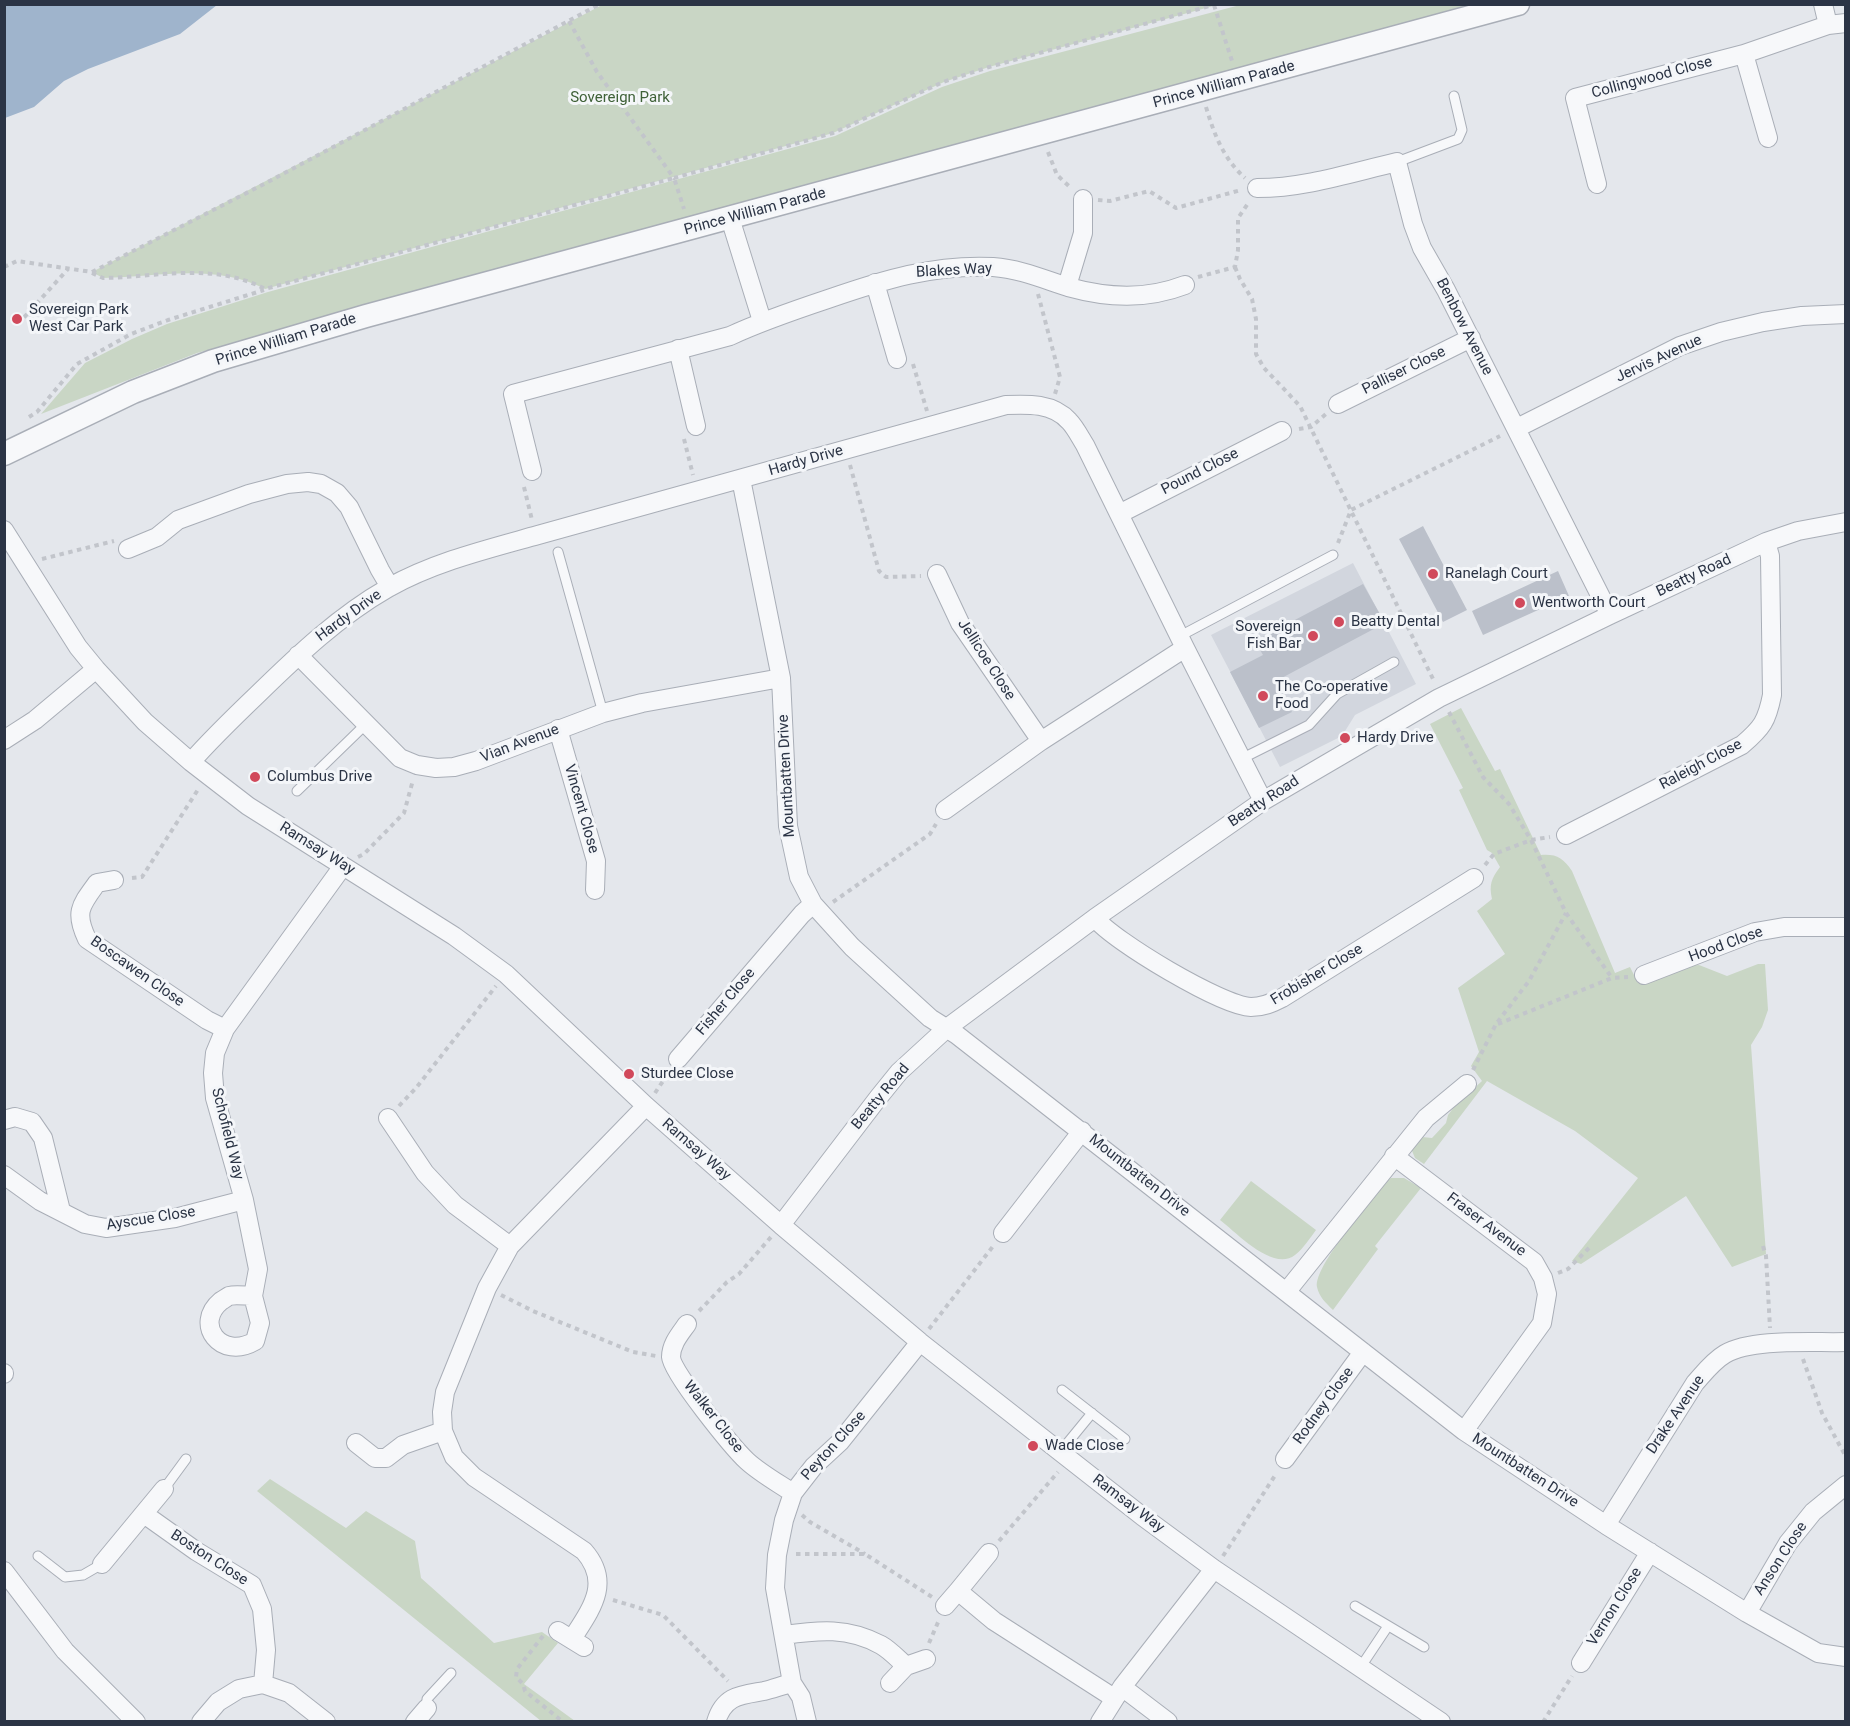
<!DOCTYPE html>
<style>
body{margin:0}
#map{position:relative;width:1850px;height:1726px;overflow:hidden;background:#e4e7ec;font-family:Roboto,sans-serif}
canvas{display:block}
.frame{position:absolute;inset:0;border:6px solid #2b3445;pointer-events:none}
</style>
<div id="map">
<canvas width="1850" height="1726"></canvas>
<div class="frame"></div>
</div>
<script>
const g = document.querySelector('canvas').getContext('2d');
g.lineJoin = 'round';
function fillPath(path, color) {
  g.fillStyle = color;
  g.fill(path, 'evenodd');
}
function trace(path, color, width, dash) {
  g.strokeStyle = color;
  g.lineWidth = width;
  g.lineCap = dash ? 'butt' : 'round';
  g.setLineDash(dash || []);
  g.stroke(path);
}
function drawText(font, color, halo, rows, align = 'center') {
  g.font = font + ' Roboto,sans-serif';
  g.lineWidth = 6;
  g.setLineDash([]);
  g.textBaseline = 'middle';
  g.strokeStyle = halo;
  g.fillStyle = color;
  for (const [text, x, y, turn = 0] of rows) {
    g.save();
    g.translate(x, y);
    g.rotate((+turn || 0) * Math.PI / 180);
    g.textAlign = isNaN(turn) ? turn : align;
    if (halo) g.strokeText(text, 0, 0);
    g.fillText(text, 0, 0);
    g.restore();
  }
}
fillPath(new Path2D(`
 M1353,563L1416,684L1355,715L1342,736L1280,767L1211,635Z`), '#d2d6de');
fillPath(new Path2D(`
 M602,5V4L1217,5L989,67L944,82L833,133L265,289C215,263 157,277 103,278L92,272Z
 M1240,5H1482L855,173L197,353L41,414L85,363L132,339L167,324L268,292L835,136L942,87L990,71Z
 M1461,708L1495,771L1500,769L1541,855C1557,854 1563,858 1572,871L1615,973L1630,967L1638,983L1682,966L1699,965L1727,976L1758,964H1765L1768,1010L1762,1027L1751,1045L1766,1254L1732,1267L1686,1196L1581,1264L1572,1261L1638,1178L1575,1131L1487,1081L1424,1164L1415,1158L1410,1146L1422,1137L1432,1138L1446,1123L1448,1115L1454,1107L1482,1081L1471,1066L1479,1052L1458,988L1505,954L1477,911L1492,899C1489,885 1491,879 1500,867L1492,853L1487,850L1459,790L1463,788L1430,724Z
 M1391,1178H1404L1421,1188L1375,1246L1378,1249L1333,1310C1326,1303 1319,1297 1317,1287C1314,1266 1370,1202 1384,1183Z
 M1251,1181L1316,1230C1310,1238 1303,1249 1295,1255C1273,1272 1237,1233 1220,1220Z
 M270,1479L346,1528L366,1511L415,1541L421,1578L494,1643L542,1632L558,1643L524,1684L575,1721H541L257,1491Z`), '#c9d6c5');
fillPath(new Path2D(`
 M4,5L5,4L217,5L180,34L88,69L64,81L34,107L5,118Z`), '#9fb4cc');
fillPath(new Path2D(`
 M1423,526L1467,610L1443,622L1399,539Z
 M1558,571L1569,596L1483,635L1472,611Z
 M1363,584L1385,623L1276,681L1292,712L1259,728L1230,672L1263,655L1255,641Z`), '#bbc0ca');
const service = new Path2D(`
 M1397,162L1458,139L1462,130L1454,96
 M558,552L603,713
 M1180,636L1333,555
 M1241,759L1309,725L1337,694L1394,662
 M297,791L366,724
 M1062,1390L1125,1439
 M1060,1452L1092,1413
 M164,1489L186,1459
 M38,1556L65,1577L83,1575L102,1564
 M1355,1606L1424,1647
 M1360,1668L1388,1626
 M427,1708V1699L451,1673`);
const minor = new Path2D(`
 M1823,4L1828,25
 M1744,54L1768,138
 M1597,184L1575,98L1744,54L1828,25L1846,23
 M1257,188C1305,188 1350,173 1397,162L1413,224L1422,248L1446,290L1610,615
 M730,218L762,321
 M875,283L897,359
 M1067,286L1083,233V199
 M678,349L696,426
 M1338,404L1471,338
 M1517,428L1680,346L1721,332L1763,322L1802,316L1846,314
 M532,471L513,394L730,336C762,321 795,310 828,299C883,280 934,264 993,267C1020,269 1043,279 1068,287C1108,298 1146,300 1185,285
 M741,479L781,678L788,826L799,877L813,904L852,947L930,1018L957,1035L1464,1431L1606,1525L1747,1613L1818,1653L1846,1657
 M1119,514L1282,431
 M4,530L78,647L96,669L145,722L191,762L248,806L454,936L506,974L646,1106L781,1225L920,1342L1142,1516L1214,1569L1441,1722
 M128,549L157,537L178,520L249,494L287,484L308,482L321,484L337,493L349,507L380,570L390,587
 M937,574L960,623L1041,741
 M298,655L400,758L417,765L436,768L454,767L476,761L603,713L642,703L781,678
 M558,729L596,861L595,890
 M4,740L35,720L96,669
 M191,762C212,738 235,716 258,694C298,655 339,616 388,588C434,562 488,549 538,535L1006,405C1028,404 1053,403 1069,421C1075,427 1080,437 1085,445L1185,648L1263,801
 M945,810L1041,741L1185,648
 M1566,835L1742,745C1762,728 1767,721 1772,695L1770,556L1766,542
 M114,880L97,883C81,905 74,912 87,939L207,1020L225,1029
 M1095,918C1113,941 1222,1006 1251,1007C1263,1007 1272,1003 1282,998L1474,878
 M1644,975L1755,932L1784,927H1846
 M678,1059L802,914L813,904
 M388,1118L425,1173L455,1205L510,1246
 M4,1120L15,1117L32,1122L43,1138L61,1211
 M1394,1156L1534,1262L1543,1278L1547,1294L1542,1323L1464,1431
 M4,1175L40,1201L85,1224L106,1228L175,1218L244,1200
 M781,1225L878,1098L899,1072L947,1028L1095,918L1263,801L1439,698L1610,615L1766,542L1798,531L1846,522
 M1003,1233L1082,1131
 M1287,1291L1426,1118L1467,1084
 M253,1296C246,1296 236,1294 229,1296C227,1297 223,1300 221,1301C193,1324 221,1361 255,1341L260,1323L253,1296L258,1269L244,1200L215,1098L213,1073L215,1053L225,1029L343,866
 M687,1324C680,1334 671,1344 671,1357C672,1373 733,1448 747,1461C760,1473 778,1483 793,1493
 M4,1373V1374
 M356,1443L375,1458H386L403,1445L443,1431
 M1285,1459L1363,1352
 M144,1514L196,1551L252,1585L262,1609L266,1650L263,1684
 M1606,1525L1695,1383C1704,1373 1713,1361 1725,1354C1752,1338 1813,1343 1846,1342
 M989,1553L958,1591L994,1621L1114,1698
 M102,1564L164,1489
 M4,1571L65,1651L136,1722
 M945,1606L958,1591
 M1747,1613L1788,1543L1813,1512L1846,1485
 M558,1631L584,1647
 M784,1635C819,1630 848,1627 881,1645C890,1650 898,1659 906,1666
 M572,1639C591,1609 612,1583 584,1551L474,1477L454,1457L443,1431L442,1412L445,1392L487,1288L510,1246L646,1106
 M1581,1663L1650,1552
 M890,1683L906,1666L926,1659
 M1122,1687L1168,1722
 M201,1722L218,1702L239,1689L263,1684L289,1693L326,1722
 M415,1722L427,1708
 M716,1722C724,1695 741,1695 764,1691C773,1689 783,1685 792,1683
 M807,1722L801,1697L792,1683L775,1588L777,1555L784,1520L793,1493L814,1466L840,1442L920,1342
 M1100,1722L1122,1687L1214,1569`);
const tertiary = new Path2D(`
 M4,454L133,392L213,361L366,316L1518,4`);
trace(service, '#a9aeb7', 11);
trace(minor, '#a9aeb7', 20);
trace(tertiary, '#a9aeb7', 25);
trace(new Path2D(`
 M1214,5L1232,61
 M569,21L597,72L674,178L833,133L943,82L989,67L1217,4
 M1206,107C1214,134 1223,158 1245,178
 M1048,152L1057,175L1071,188
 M1098,200L1110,201L1149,191L1176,208L1241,190
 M4,267L17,261L92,272L266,183L600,4
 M1235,267L1240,279L1252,299L1256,319V354L1264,368L1300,406L1434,681
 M92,273L103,278C157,277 215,262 265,289L674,178L684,209
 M1198,277L1235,267L1238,250V218L1249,202
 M1038,294L1060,377L1055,394
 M18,324L68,269
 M913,364L927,411
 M29,417L37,412L77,364L131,334L168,320L264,290
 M1299,429L1311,427L1326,414
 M684,439L693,475
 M850,465L879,571L886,577L921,576
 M524,487L532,520
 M1338,543L1351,510L1500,436
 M42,559L114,541
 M1449,712L1483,777L1509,804L1531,840L1566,913L1612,978
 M358,857L364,854L404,813L413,780
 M1485,865L1494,854L1531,840L1550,837
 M132,878L142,877L199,788
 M833,902L930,834L936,824
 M1498,1024L1612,978L1628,977
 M1473,1070L1496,1024L1529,981L1566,913
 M655,1093L669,1072
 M399,1106L416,1088L496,986
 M1763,1246L1766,1256L1770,1328
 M1558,1273L1568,1269L1591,1246
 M501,1295L533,1311L633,1352L656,1356
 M699,1311L727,1282L739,1274L771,1237
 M929,1329L994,1245
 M1803,1359L1822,1413L1846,1457
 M802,1515L810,1522L865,1554
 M999,1541L1058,1472
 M796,1554H865L932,1597
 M1223,1556L1276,1474
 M613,1600L663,1615L728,1681
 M543,1636L517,1669L516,1677L523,1684L525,1691L563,1722
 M929,1643L939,1620
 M1543,1722L1572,1676`), '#c2c5cb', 4, [4.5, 4.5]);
trace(service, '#f7f8fa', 9);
trace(minor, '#f7f8fa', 18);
trace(tertiary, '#f7f8fa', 22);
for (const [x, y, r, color] of [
 [17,319,6,"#d1495b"],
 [1433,574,6,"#d1495b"],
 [1520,603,6,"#d1495b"],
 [1339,622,6,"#d1495b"],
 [1313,636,6,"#d1495b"],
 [1263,696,6,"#d1495b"],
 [1345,738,6,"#d1495b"],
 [255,777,6,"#d1495b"],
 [629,1074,6,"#d1495b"],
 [1033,1446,6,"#d1495b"]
]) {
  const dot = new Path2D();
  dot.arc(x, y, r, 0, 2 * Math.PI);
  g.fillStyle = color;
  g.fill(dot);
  trace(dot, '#f4f6f9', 2);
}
drawText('15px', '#2b3445', '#f4f6f9', [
 ["Collingwood Close",1652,78,-15],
 ["Prince William Parade",1224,85,-15],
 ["Prince William Parade",755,212,-15],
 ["Blakes Way",954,271,-3],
 ["Benbow Avenue",1464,327,63],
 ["Prince William Parade",286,340,-17],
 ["Jervis Avenue",1659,359,-25],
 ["Palliser Close",1404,371,-26],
 ["Hardy Drive",806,461,-16],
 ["Pound Close",1200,472,-27],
 ["Beatty Road",1694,576,-25],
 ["Hardy Drive",349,616,-36],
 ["Jellicoe Close",986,660,57],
 ["Vian Avenue",520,744,-21],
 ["Raleigh Close",1701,765,-28],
 ["Mountbatten Drive",787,776,-93],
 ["Beatty Road",1264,802,-33],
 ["Vincent Close",581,809,74],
 ["Ramsay Way",317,849,32],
 ["Hood Close",1726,945,-20],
 ["Boscawen Close",137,972,35],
 ["Frobisher Close",1317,975,-31],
 ["Fisher Close",726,1002,-50],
 ["Beatty Road",881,1097,-50],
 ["Schofield Way",227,1134,76],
 ["Ramsay Way",696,1150,41],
 ["Mountbatten Drive",1139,1176,38],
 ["Ayscue Close",151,1219,-9],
 ["Fraser Avenue",1486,1225,37],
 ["Rodney Close",1324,1406,-54],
 ["Drake Avenue",1676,1415,-56],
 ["Walker Close",713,1417,52],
 ["Peyton Close",834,1446,-48],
 ["Mountbatten Drive",1525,1471,33],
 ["Ramsay Way",1128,1504,37],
 ["Boston Close",209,1558,33],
 ["Anson Close",1781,1559,-57],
 ["Vernon Close",1615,1607,-58]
]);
drawText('15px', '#3f6138', '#f4f6f9', [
 ["Sovereign Park",620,98]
]);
drawText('15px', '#2b3445', '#f4f6f9', [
 ["Sovereign Park",29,310],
 ["West Car Park",29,327],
 ["Ranelagh Court",1445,574],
 ["Wentworth Court",1532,603],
 ["Beatty Dental",1351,622],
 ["Sovereign",1301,627,"right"],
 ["Fish Bar",1301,644,"right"],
 ["The Co-operative",1275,687],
 ["Food",1275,704],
 ["Hardy Drive",1357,738],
 ["Columbus Drive",267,777],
 ["Sturdee Close",641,1074],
 ["Wade Close",1045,1446]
], 'left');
</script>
